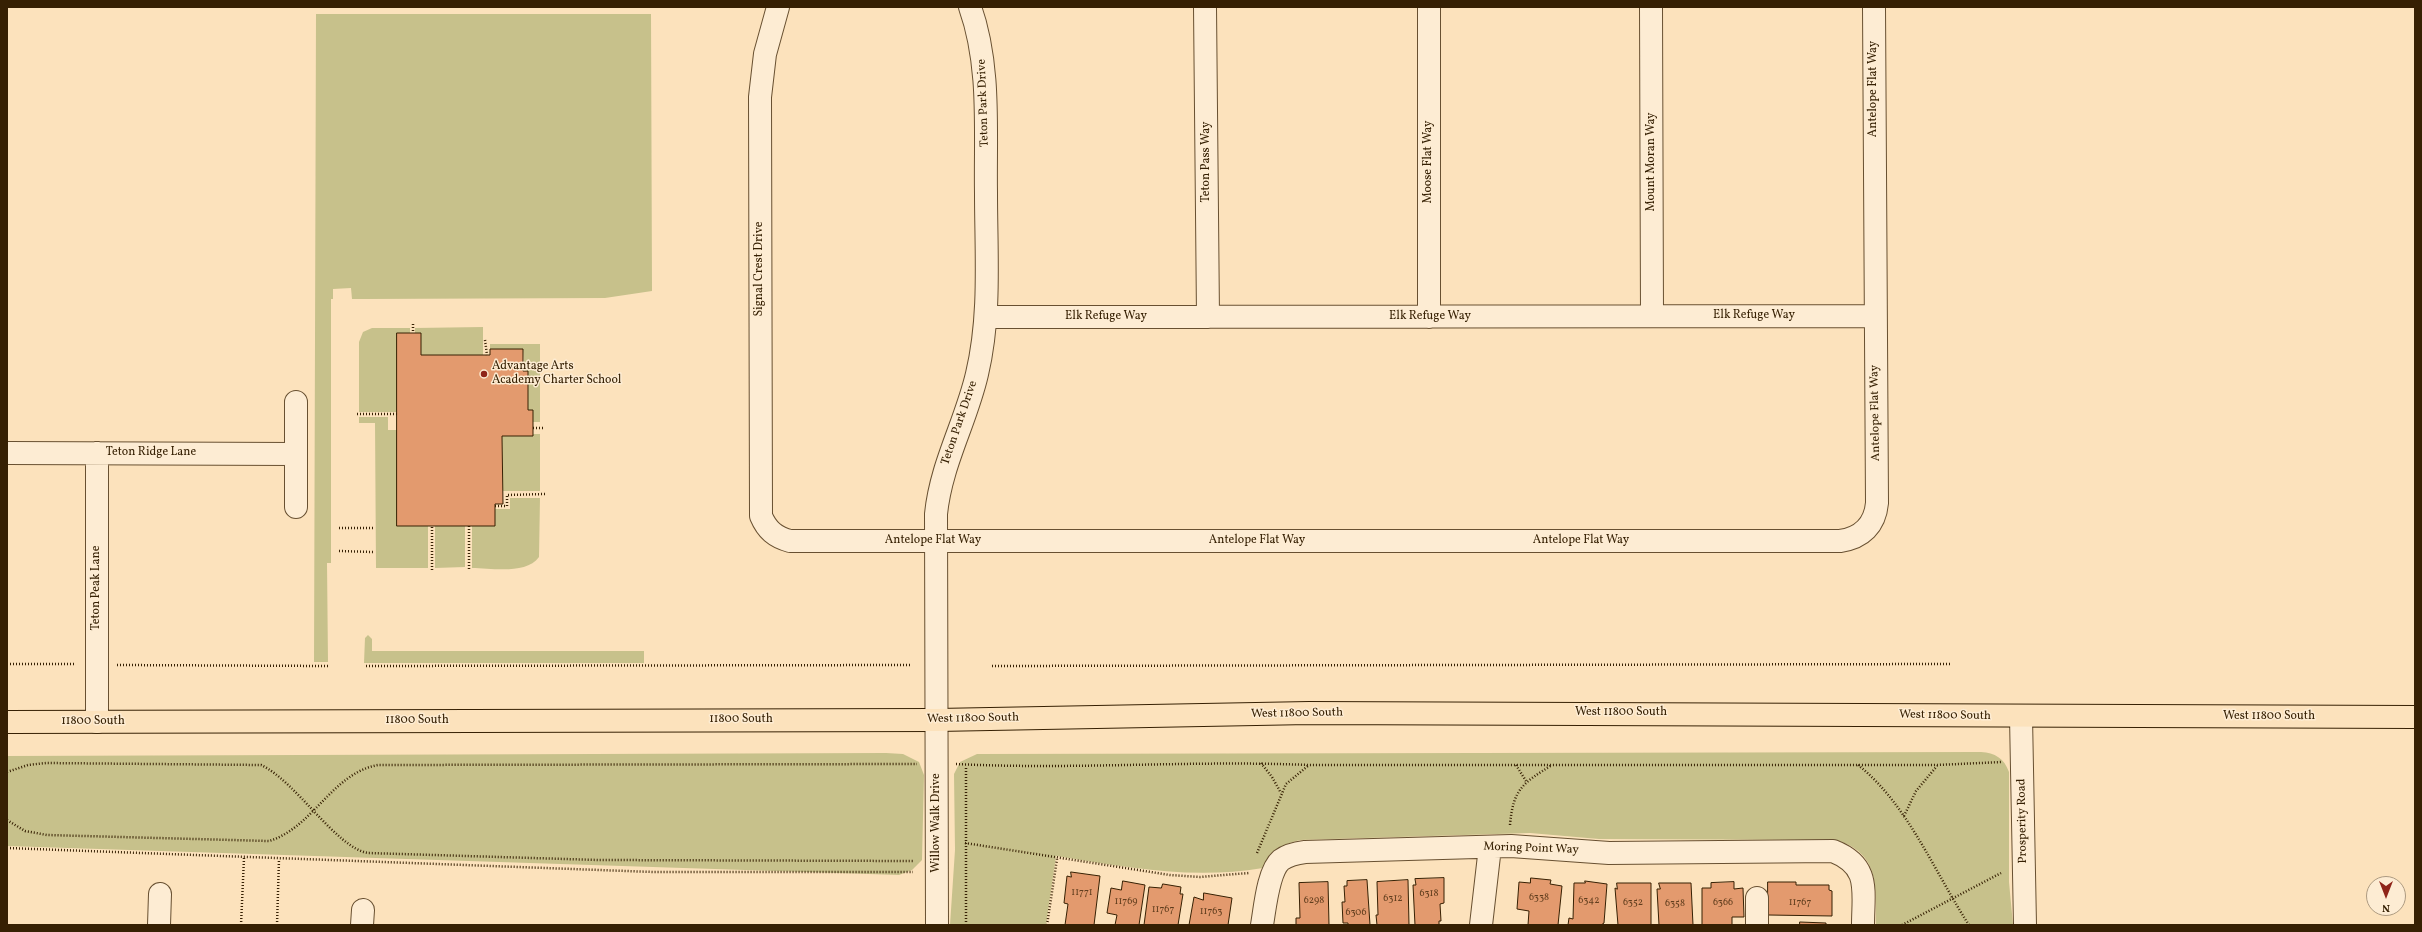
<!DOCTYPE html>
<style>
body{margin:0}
#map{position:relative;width:2422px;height:932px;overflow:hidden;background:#fce2bc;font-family:Vollkorn,serif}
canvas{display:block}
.frame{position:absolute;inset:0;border:8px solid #362003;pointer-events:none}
.north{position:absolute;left:2366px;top:876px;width:40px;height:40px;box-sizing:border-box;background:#fdecd3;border:1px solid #ad9a80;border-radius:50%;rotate:180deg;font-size:11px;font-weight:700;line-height:16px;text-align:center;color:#362003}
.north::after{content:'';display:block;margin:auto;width:14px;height:18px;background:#8f2418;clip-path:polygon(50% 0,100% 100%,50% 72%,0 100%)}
</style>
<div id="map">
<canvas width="2422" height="932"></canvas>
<div class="frame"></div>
<div class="north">N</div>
</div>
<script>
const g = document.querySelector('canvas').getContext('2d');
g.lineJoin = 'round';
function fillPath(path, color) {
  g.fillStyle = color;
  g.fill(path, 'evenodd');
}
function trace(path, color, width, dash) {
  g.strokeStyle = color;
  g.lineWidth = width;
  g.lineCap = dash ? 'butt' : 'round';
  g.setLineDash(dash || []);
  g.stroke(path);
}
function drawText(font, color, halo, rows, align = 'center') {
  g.font = font + ' Vollkorn,serif';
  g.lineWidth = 3;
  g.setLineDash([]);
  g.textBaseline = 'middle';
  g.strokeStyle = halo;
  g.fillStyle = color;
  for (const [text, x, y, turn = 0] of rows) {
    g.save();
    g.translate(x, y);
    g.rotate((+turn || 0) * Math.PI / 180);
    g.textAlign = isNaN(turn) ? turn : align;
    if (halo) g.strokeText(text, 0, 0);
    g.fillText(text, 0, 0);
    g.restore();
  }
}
fillPath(new Path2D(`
 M316,14H651L652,291L605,298L365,299H352L351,288L333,289V299H331V563H327L328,662H314Z
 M483,327V355H421V333H415V328Z
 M372,328H410V333H397V412H359V342L363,332Z
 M490,344H540V422H533V410H528L523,349H490Z
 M359,417H388V430H397V525L428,526V568H376L375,423H359Z
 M533,434H540V491H503L502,436H533Z
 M510,498H540L539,557C526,575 492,568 472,568V526L495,509H510Z
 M435,526H465V567L435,568Z
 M368,635L372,639V651H644V663H364L365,638Z
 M1981,752C1995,753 2004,758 2009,772V882L2013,925H1876C1876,887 1880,853 1836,840L1599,839L1530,833L1300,840C1282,844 1271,852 1263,868C1191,880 1126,867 1056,856L1046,925H950L955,850L954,774L960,762L977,754Z
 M886,753L903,754L919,762L924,775L922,860L912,870L899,875L7,846V756Z`), '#c7c18b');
const building = new Path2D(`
 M397,333H421V355H490V349H523V371H528V410H533V436H502L503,504H495V526H397Z
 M1071,872L1100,876L1094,925H1065L1068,904L1064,903L1067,876L1071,877Z
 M1444,878V903L1440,904L1441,921H1439V925H1415L1413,885H1416L1415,879Z
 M1531,878L1551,880L1550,884L1562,886L1558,925H1528L1529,911L1517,909L1519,882L1530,883Z
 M1367,880L1370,925H1348V923H1343L1342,902H1345L1344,886H1347V881Z
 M1408,880L1409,925H1377L1376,915H1378L1377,882Z
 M1123,881L1145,885L1139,925H1115L1117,915L1107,913L1111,888L1121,890Z
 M1585,881L1607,884L1604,923L1601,925H1568L1569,918L1573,919L1574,883H1585Z
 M1328,882L1329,925H1296V918H1300L1299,883Z
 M1734,882V889L1743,888L1744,917H1732V925H1702V888H1711V883Z
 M1768,882H1796V885H1829V890L1832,891V916L1768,915Z
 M1617,883H1651V925H1618L1615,888L1617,889Z
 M1659,883H1691L1693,925H1659L1657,889H1660Z
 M1163,884L1181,887L1180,894H1183L1178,925H1144L1149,887L1161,888Z
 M1204,893L1232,898L1228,925H1189L1194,897L1203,900Z
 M1800,922L1826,923V925H1800Z`);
fillPath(building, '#e39a6e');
trace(building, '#362003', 1);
const minor = new Path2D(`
 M778,7L765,54L760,97L761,516C767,530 775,537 790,541H1840C1862,538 1875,525 1877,503L1874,7
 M1205,7L1208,317
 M1429,7V317
 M1651,7L1652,316
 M986,317L1875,316
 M7,453L296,454
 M296,507V402
 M2021,717L2025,925
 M97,722V453
 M159,925L160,894
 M362,925L363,910
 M937,925L936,514C941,464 966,422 977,374C991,315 986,254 986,193C985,132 991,66 970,7
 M1262,925C1265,908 1268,871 1281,860C1288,855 1297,853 1305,852L1511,846L1609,853L1833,851C1871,866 1863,891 1863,925
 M1481,925L1490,847
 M1757,925V898`);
const major = new Path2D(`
 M7,722L937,720L1309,713L2415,717`);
trace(minor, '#685031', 24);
trace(major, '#362003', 24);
trace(new Path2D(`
 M413,324V333
 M485,340L487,355
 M357,414H397
 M533,428H544
 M495,506H507V495L545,494
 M469,526V570
 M339,528H373
 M339,551L373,552
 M432,570V526
 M7,664H76
 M117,665L329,666
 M366,666L912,665
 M992,666L1951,664
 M1261,763L1272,777L1281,793
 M956,764C1074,770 1191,760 1309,765H1937L2002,762
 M1516,765L1526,781
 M1858,765C1907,803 1935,873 1969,925
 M7,772L28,765L46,763L261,765C296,781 336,848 368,853L598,860L913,861
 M1904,816L1916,791L1937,766
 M7,820L25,831L47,835L269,841C313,828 332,773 378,765L917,764
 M1510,825C1513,789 1523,783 1552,765
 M965,843L1170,875L1200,877L1249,873
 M7,848L653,872H913
 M1257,853L1286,784L1309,765
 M241,925L244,858
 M277,925L279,859
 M966,925V766
 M1047,925L1057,859
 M1902,925L2001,873`), '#362003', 2.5, [1, 2]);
trace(minor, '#fdecd3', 22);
trace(major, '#fce2bc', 22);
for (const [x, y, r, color] of [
 [484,374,4,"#8f2418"]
]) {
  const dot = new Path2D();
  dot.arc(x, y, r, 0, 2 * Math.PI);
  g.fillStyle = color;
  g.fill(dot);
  trace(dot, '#fdecd3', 1.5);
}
drawText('10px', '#613e1e', null, [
 ["11771",1082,893],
 ["6318",1429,894],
 ["6338",1539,898],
 ["6312",1393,899],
 ["6298",1314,901],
 ["6342",1589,901],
 ["11769",1126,902],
 ["6352",1633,903],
 ["6366",1723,903],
 ["11767",1800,903],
 ["6358",1675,904],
 ["11767",1163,910],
 ["11763",1211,912],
 ["6306",1356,913]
]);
drawText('12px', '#362003', '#fdecd3', [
 ["Antelope Flat Way",1874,89,-90],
 ["Teton Park Drive",984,103,-92],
 ["Teton Pass Way",1207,162,-90],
 ["Moose Flat Way",1429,162,-90],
 ["Mount Moran Way",1652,162,-90],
 ["Signal Crest Drive",760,269,-90],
 ["Elk Refuge Way",1754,316],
 ["Elk Refuge Way",1106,317],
 ["Elk Refuge Way",1430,317],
 ["Antelope Flat Way",1876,413,-91],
 ["Teton Park Drive",960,423,-71],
 ["Teton Ridge Lane",151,453],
 ["Antelope Flat Way",933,541],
 ["Antelope Flat Way",1257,541],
 ["Antelope Flat Way",1581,541],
 ["Teton Peak Lane",97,588,-90],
 ["West 11800 South",1621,713],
 ["West 11800 South",1297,714,-1],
 ["West 11800 South",1945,716,1],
 ["West 11800 South",2269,717],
 ["West 11800 South",973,719,-1],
 ["11800 South",741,720],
 ["11800 South",417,721],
 ["11800 South",93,722],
 ["Prosperity Road",2023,821,-91],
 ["Willow Walk Drive",937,823,-90],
 ["Moring Point Way",1531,849,2]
]);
drawText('12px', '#362003', '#fdecd3', [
 ["Advantage Arts",492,367],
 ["Academy Charter School",492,381]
], 'left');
</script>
